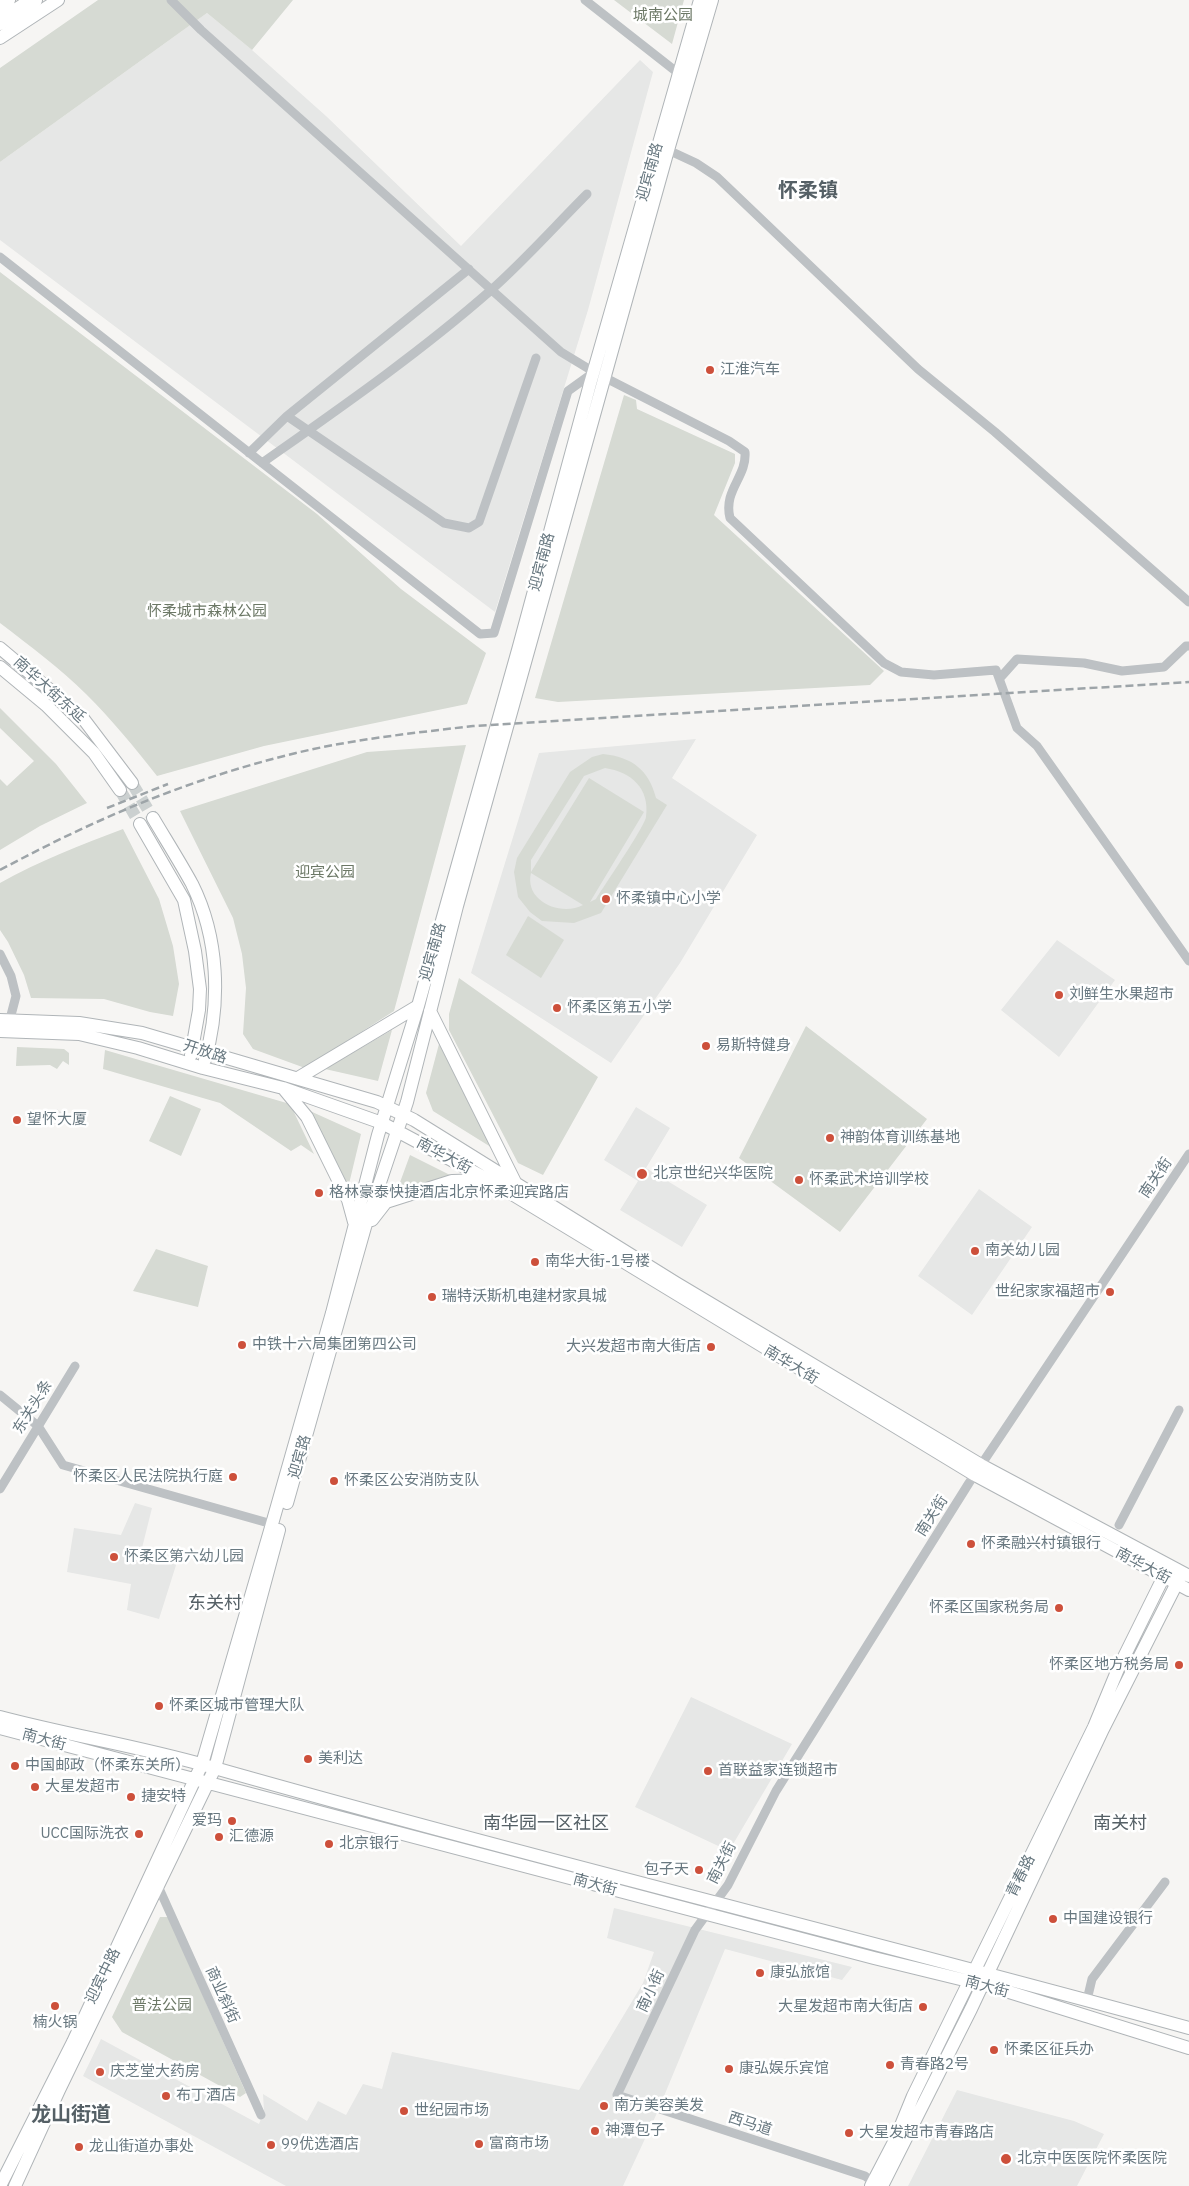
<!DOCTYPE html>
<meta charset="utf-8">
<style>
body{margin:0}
canvas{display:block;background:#f6f5f3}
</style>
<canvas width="1189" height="2186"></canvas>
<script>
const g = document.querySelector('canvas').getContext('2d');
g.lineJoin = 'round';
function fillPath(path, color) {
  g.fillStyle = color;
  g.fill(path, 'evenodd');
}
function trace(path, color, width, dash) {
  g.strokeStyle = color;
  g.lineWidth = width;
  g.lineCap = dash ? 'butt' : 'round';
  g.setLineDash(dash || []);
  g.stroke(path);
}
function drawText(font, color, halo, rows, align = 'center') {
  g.font = font + ' "IBM Plex Sans","Noto Sans SC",sans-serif';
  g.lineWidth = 5;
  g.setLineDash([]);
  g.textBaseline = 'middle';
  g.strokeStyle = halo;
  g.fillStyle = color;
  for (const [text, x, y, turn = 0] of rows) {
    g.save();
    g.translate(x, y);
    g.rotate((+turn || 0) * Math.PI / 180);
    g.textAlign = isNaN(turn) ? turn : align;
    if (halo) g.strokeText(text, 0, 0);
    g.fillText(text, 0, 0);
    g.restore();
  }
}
fillPath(new Path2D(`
 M207,13L252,50L326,116L461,246L640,60L653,72L588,310L495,612L0,240V162Z
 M696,739L672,778L757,835L680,963L611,1063L471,973L539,753Z
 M1057,940L1115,980L1059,1057L1001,1010Z
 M636,1107L670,1128L646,1168L707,1205L682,1247L620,1210L638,1181L604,1160Z
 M57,1109L65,1115L58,1126L50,1121Z
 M979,1189L1032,1227L972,1315L918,1276Z
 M135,1503L152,1508L141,1552L177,1562L159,1619L127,1610L131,1584L67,1572L74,1528L121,1535Z
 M691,1697L792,1744L729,1851L635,1807Z
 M614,1908L852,1967L842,1980L725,1949L657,2113L623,2186H286L83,2076L101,2039L259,2124L264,2111L263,2094L307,2121L318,2101L346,2115L363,2084L382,2089L392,2052L579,2090L643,1983L654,1952L607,1938Z
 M957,2090L1074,2121L1104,2134L1077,2186H908Z`), '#e6e7e6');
fillPath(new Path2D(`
 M98,0H293L252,50L207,13L0,162V68Z
 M614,0H684L672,44Z
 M0,272L317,514L401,589L486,653L467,704L264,746L157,776C135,748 112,720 86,694C60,668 30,646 0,623Z
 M624,395L636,400L637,409L735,454V463L714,515L884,671L870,685L558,702L535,698Z
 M0,708L56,764L87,803L40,826L0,850V779L7,786L34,761L0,728Z
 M466,745L394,1011L305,1068L253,1049L243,1034L246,988L242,954L233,918L180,811L367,752Z
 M603,754C632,757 649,770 656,798L667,805L601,913L574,923L542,921L530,912L518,897L514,872L517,858L570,772L592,757ZM605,768C631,772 650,788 646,817C645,826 604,886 596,899L590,902L644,812L589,778L531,872V860L584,776ZM531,873L583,905C561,917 524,901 531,873Z
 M123,829L159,899L173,946L179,984L173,1016L150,1012L104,999L31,998L24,975L8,942L0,930V883C39,861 81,845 123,829Z
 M528,916L564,940L541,978L506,955Z
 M459,978L598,1077L543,1175L518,1163L449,1030V1014Z
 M806,1026L927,1119L840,1232L739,1158Z
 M392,1030L378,1081L325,1069Z
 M439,1044L494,1149L433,1111L426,1093Z
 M17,1047L64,1049L69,1053V1065L63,1061L57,1069L50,1065L16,1066Z
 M105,1050L290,1104L314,1154L301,1145L291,1151L220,1103L103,1069Z
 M170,1096L201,1109L181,1156L149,1141Z
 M310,1111L361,1134L348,1188Z
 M410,1155L456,1178L395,1196Z
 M156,1249L208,1266L198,1307L133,1291Z
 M160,1917H168L246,2093L240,2097L122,2032L112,2017Z`), '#d6dad3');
trace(new Path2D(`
 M132,783L153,818
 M120,790L140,824`), '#cbd0d0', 12, [12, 6]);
const secondary = new Path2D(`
 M0,38L58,0
 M0,648L82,717L132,783
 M0,667L46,705L94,753L120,790
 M153,818C166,840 180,862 192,884C219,938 221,1003 205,1060
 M140,824L184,900L195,951L200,989L199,1010L191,1055
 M430,1011L515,1182
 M0,1020L79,1023L142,1033L377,1102L414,1120L676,1283L981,1465L1189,1576
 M0,1031L79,1034L138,1048L203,1068L283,1088L382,1123L489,1180L975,1475L1189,1590
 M298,1078L418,1006
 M283,1088L307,1117L348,1200L354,1222
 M372,1220L386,1202L452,1181L488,1180
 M287,1503L365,1227L407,1102L457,906L668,150L712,0
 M0,1717C68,1735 137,1746 204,1765C531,1858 862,1938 1189,2028
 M0,1728L874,1958L993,1987L1189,2048
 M0,2186L73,2042L202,1764L272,1524L332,1313L378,1135L418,1006L518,650L590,384L700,0
 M15,2186L59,2090L215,1768L279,1530
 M871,2186L895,2140L913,2096L1094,1727L1118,1669L1167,1570
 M882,2186L971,2009L1103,1729L1180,1577`);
const highway = new Path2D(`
 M0,5L7,0
 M0,22L34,0`);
trace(secondary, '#b0b5b8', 14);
trace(highway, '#afb3b5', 18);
trace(new Path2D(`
 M171,0L201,30L561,352L594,372L729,441L745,452C747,477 723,490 730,518L884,663L901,672L934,675L996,670L1017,728L1037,746L1189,961
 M585,0L678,73
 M668,150L696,163L717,177L918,369L995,432L1189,602
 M0,257L480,634L494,633L568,391L593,373
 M287,416L444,523L469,528L479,522L536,358
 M249,453L287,416L469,269
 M262,463C340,408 418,354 490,291C524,261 555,226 587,194
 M1000,678L1017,659L1084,663L1122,671L1164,667L1186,646H1189
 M0,954L11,976L16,996L10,1019
 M0,1395L38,1426L63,1465L272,1524
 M0,1489L75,1366
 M1119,1525L1179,1410
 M158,1886L261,2115
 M1087,2000L1092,1979L1165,1882
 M873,2182L865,2176L617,2095L695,1930L728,1885L776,1791L969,1483L1189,1154`), '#bdc1c4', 9);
trace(secondary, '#fff', 12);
trace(highway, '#fff', 16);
trace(new Path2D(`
 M107,808L168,784
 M0,870C97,818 189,779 296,753C354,739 414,733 473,726L1189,682`), '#9da4a8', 2.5, [8, 4]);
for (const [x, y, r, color] of [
 [710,370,5,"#cd503b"],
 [606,899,5,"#cd503b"],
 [1059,995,5,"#cd503b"],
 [557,1008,5,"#cd503b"],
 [706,1046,5,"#cd503b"],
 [17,1120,5,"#cd503b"],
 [830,1138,5,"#cd503b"],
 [642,1174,6,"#cd503b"],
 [799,1180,5,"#cd503b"],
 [319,1193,5,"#cd503b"],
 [975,1251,5,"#cd503b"],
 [535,1262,5,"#cd503b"],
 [1110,1292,5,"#cd503b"],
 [432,1297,5,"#cd503b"],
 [242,1345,5,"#cd503b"],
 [711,1347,5,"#cd503b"],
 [233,1477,5,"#cd503b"],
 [334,1481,5,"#cd503b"],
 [971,1544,5,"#cd503b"],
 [114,1557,5,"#cd503b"],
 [1059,1608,5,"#cd503b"],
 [1179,1665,5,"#cd503b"],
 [159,1706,5,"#cd503b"],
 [308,1759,5,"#cd503b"],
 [15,1766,5,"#cd503b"],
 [708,1771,5,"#cd503b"],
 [35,1787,5,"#cd503b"],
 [131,1797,5,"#cd503b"],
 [232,1821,5,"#cd503b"],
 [139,1834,5,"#cd503b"],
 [219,1837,5,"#cd503b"],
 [329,1844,5,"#cd503b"],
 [699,1870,5,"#cd503b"],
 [1053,1919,5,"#cd503b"],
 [760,1973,5,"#cd503b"],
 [55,2006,5,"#cd503b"],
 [923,2007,5,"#cd503b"],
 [994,2050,5,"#cd503b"],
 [890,2065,5,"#cd503b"],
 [729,2069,5,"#cd503b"],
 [100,2072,5,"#cd503b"],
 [166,2096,5,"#cd503b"],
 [604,2106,5,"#cd503b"],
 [404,2111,5,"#cd503b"],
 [595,2131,5,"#cd503b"],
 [849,2133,5,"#cd503b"],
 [479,2144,5,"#cd503b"],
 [271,2145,5,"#cd503b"],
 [79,2147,5,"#cd503b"],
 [1006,2159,6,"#cd503b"]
]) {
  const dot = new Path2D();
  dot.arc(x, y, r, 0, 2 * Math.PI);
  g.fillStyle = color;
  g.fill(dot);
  trace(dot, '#fff', 2);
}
drawText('15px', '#6c7866', '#fff', [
 ["城南公园",663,16],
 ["怀柔城市森林公园",207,612],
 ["迎宾公园",325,873],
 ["普法公园",162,2006]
]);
drawText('15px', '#687880', '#fff', [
 ["迎宾南路",650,172,-74],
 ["迎宾南路",542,562,-75],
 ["南华大街东延",49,690,42],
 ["迎宾南路",433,952,-74],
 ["开放路",205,1052,18],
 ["南华大街",444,1156,28],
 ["南关街",1156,1178,-56],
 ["南华大街",791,1365,31],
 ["东关头条",33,1407,-58],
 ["迎宾路",300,1457,-74],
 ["南关街",932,1516,-57],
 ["南华大街",1143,1566,28],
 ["南大街",44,1740,15],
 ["南关街",722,1863,-63],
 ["青春路",1021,1876,-64],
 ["南大街",595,1885,15],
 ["迎宾中路",103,1976,-64],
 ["南大街",987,1987,15],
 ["南小街",651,1991,-65],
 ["商业斜街",222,1995,66],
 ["西马道",750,2124,18]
]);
drawText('15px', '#687880', '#fff', [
 ["江淮汽车",720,370],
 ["怀柔镇中心小学",616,899],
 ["刘鲜生水果超市",1069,995],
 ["怀柔区第五小学",567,1008],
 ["易斯特健身",716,1046],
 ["望怀大厦",27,1120],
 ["神韵体育训练基地",840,1138],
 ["北京世纪兴华医院",653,1174],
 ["怀柔武术培训学校",809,1180],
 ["格林豪泰快捷酒店北京怀柔迎宾路店",329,1193],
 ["南关幼儿园",985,1251],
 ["南华大街-1号楼",545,1262],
 ["世纪家家福超市",1100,1292,"right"],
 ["瑞特沃斯机电建材家具城",442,1297],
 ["中铁十六局集团第四公司",252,1345],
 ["大兴发超市南大街店",701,1347,"right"],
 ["怀柔区人民法院执行庭",223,1477,"right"],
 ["怀柔区公安消防支队",344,1481],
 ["怀柔融兴村镇银行",981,1544],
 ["怀柔区第六幼儿园",124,1557],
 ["怀柔区国家税务局",1049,1608,"right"],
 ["怀柔区地方税务局",1169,1665,"right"],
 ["怀柔区城市管理大队",169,1706],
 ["美利达",318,1759],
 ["中国邮政（怀柔东关所）",25,1766],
 ["首联益家连锁超市",718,1771],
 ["大星发超市",45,1787],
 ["捷安特",141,1797],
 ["爱玛",222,1821,"right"],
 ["UCC国际洗衣",129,1834,"right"],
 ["汇德源",229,1837],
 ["北京银行",339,1844],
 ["包子天",689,1870,"right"],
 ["中国建设银行",1063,1919],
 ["康弘旅馆",770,1973],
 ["大星发超市南大街店",913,2007,"right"],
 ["楠火锅",55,2023,"center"],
 ["怀柔区征兵办",1004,2050],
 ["青春路2号",900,2065],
 ["康弘娱乐宾馆",739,2069],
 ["庆芝堂大药房",110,2072],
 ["布丁酒店",176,2096],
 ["南方美容美发",614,2106],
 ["世纪园市场",414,2111],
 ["神潭包子",605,2131],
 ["大星发超市青春路店",859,2133],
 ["富商市场",489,2144],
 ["99优选酒店",281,2145],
 ["龙山街道办事处",89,2147],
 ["北京中医医院怀柔医院",1017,2159]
], 'left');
drawText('18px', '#556066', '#fff', [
 ["东关村",215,1604],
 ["南华园一区社区",546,1824],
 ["南关村",1120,1824]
]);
drawText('bold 20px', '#556066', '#fff', [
 ["怀柔镇",808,191],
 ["龙山街道",71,2115]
]);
</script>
